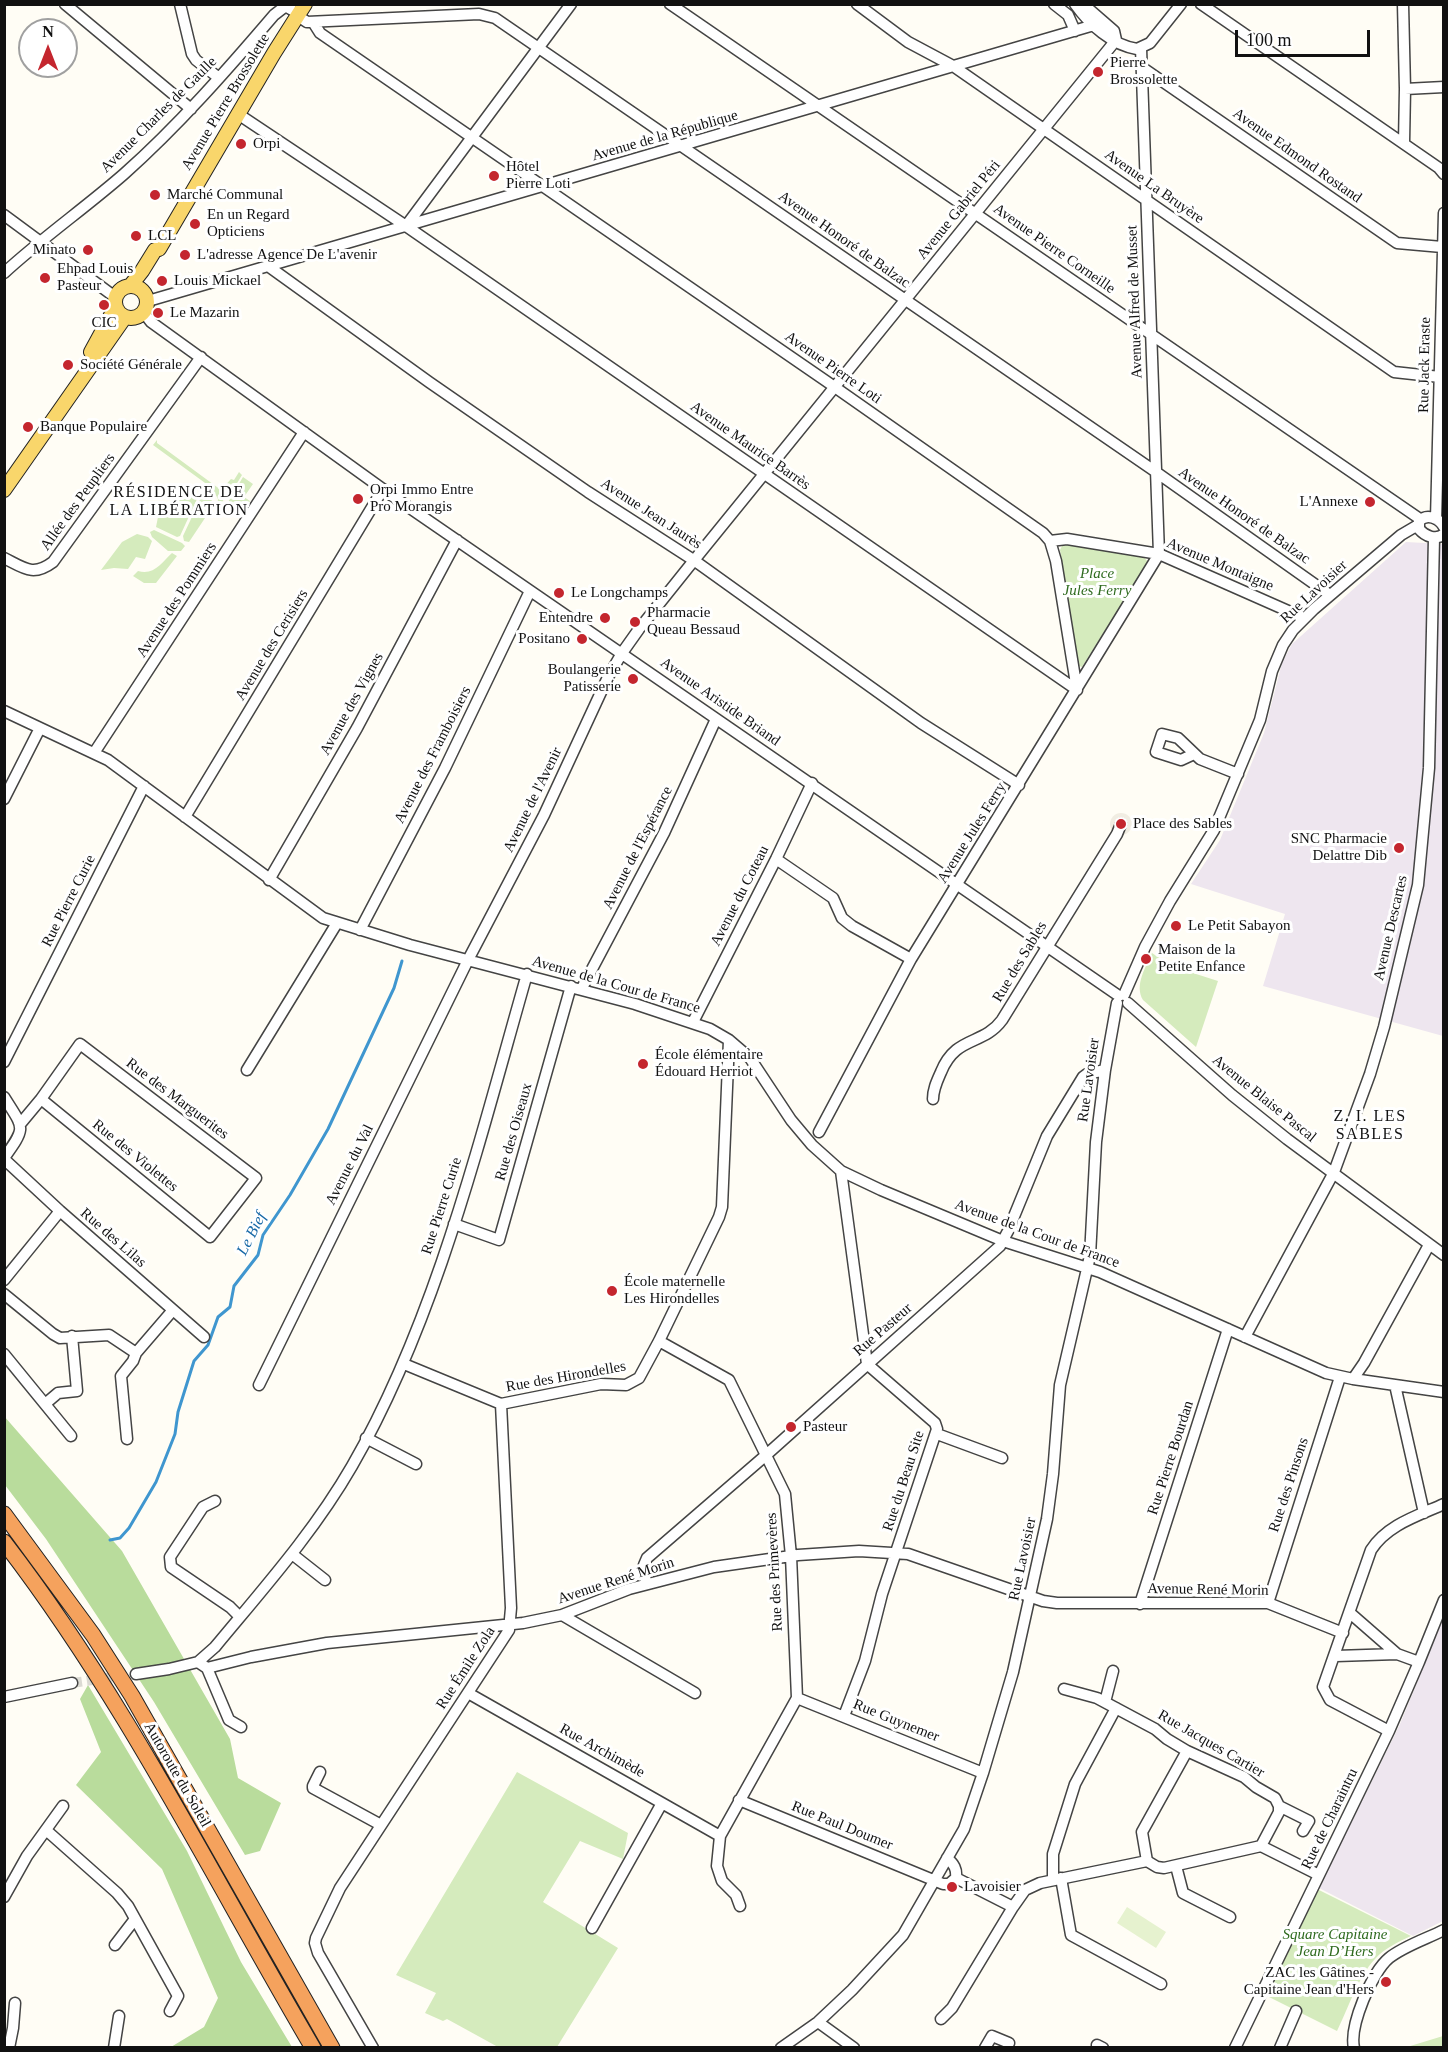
<!DOCTYPE html>
<meta charset="utf-8">
<style>
body{margin:0}
#map{position:relative;width:1448px;height:2052px;overflow:hidden;background:#fffdf5;font-family:"Times New Roman",serif}
canvas{display:block}
.frame{position:absolute;inset:0;border:6px solid #111;pointer-events:none}
.north{position:absolute;left:18px;top:18px;width:60px;height:60px;box-sizing:border-box;background:#fff;border:2px solid #a0a0a0;border-radius:50%;rotate:0deg;font-size:16px;font-weight:700;line-height:24px;text-align:center;color:#111}
.north::after{content:'';display:block;margin:auto;width:21px;height:27px;background:#c4262e;clip-path:polygon(50% 0,100% 100%,50% 72%,0 100%)}
.scale{position:absolute;left:1235px;top:30px;width:135px;height:27px;box-sizing:border-box;border:3px solid #111;border-top:0;padding-left:8px;font-size:18px;line-height:21px;white-space:nowrap;color:#111;-webkit-text-stroke:4px #fff;paint-order:stroke}
</style>
<div id="map">
<canvas width="1448" height="2052"></canvas>
<div class="frame"></div>
<div class="north">N</div>
<div class="scale">100 m</div>
</div>
<script>
const g = document.querySelector('canvas').getContext('2d');
g.lineJoin = 'round';
function fillPath(path, color) {
  g.fillStyle = color;
  g.fill(path, 'evenodd');
}
function trace(path, color, width, dash) {
  g.strokeStyle = color;
  g.lineWidth = width;
  g.lineCap = dash ? 'butt' : 'round';
  g.setLineDash(dash || []);
  g.stroke(path);
}
function drawText(font, color, halo, rows, align = 'center') {
  g.font = font + ' "Times New Roman",serif';
  g.lineWidth = 6;
  g.setLineDash([]);
  g.textBaseline = 'middle';
  g.strokeStyle = halo;
  g.fillStyle = color;
  for (const [text, x, y, turn = 0] of rows) {
    g.save();
    g.translate(x, y);
    g.rotate((+turn || 0) * Math.PI / 180);
    g.textAlign = isNaN(turn) ? turn : align;
    if (halo) g.strokeText(text, 0, 0);
    g.fillText(text, 0, 0);
    g.restore();
  }
}
fillPath(new Path2D(`
 M1406,542L1443,544V1036L1263,986L1285,914L1191,884L1220,840L1264,733L1282,663L1292,644Z
 M1443,1619V1921L1413,1936L1319,1888L1400,1724Z`), '#eee6ef');
fillPath(new Path2D(`
 M157,440V443L221,490L231,479L234,480L239,472L242,475L228,498L226,497L217,508L218,499L212,488L153,445Z
 M243,477L253,484L244,497L250,501L243,513L228,502Z
 M205,489L212,496L211,509L189,542L184,541L183,536Z
 M179,492L197,499L180,536L177,537L156,527L158,517L167,515Z
 M154,530L182,543L185,546L181,551H168L152,537L150,532Z
 M137,534L148,537L152,541L145,559L136,557L128,569L114,568L101,570L122,542Z
 M1067,545L1143,556L1148,562L1082,667L1079,666L1060,550L1062,546Z
 M172,553L177,556L156,583H144L133,576L138,571C154,576 162,562 172,553Z
 M1152,953L1171,966L1218,981L1196,1047L1143,1000C1134,985 1146,967 1152,953Z
 M517,1772L628,1833L623,1859L580,1841L543,1902L618,1948L557,2047H498L447,2019L443,2021L425,2013L436,1993L396,1975Z
 M1317,1889L1411,1936C1398,1942 1385,1948 1375,1959C1358,1977 1348,2009 1337,2031L1263,1994Z
 M1443,2036V2047H1407Z`), '#d5ebbd');
fillPath(new Path2D(`
 M4,1416L122,1551L230,1739L238,1778L281,1803L260,1851L245,1855L154,1702L46,1539L5,1485Z
 M88,1685L187,1851L241,1962L292,2047H171L204,2027L218,1998L162,1869L76,1785L101,1752L80,1699Z`), '#b9dc9c');
fillPath(new Path2D(`
 M1127,1907L1166,1932L1156,1948L1117,1923Z`), '#e6f2cf');
fillPath(new Path2D(`
 M1110 824a11 11 0 1 1 22 0a11 11 0 1 1-22 0Z`), '#f1ede2');
trace(new Path2D(`
 M110,1540L120,1538L129,1528L156,1482L175,1434L178,1412L194,1361L208,1345L218,1317L230,1307L234,1286L258,1255L263,1235L290,1195L328,1129L394,988L402,961`), '#3f96cf', 3);
trace(new Path2D(`
 M72,1683L136,1674`), '#dbdad3', 10, [10, 5]);
const minor = new Path2D(`
 M65,4L191,109
 M180,4L192,54L196,60L219,78
 M670,4L1420,519
 M857,4L908,42L953,66L1394,372L1440,377
 M1054,4L1068,15L1075,31
 M1075,4C1090,25 1112,45 1137,49L1150,43L1181,4
 M1083,4L1114,31L1116,40
 M1201,4L1439,168L1444,174
 M1403,4L1405,89L1404,143
 M298,16L307,22L479,14L495,18L1156,472L1330,595
 M313,22L320,33L826,381L1043,533L1050,541L1056,561L1077,690
 M1143,68L1397,243L1442,247
 M1405,89L1444,87
 M238,114L406,226L1077,690
 M4,215L115,297
 M406,226L571,4
 M268,266L429,382L588,492L695,561L921,723L1019,785
 M4,273C42,238 85,208 124,174C178,126 227,70 274,15L283,8L287,7L292,10
 M148,301L1094,25
 M144,313L151,322L391,495L1119,996
 M1436,519L1444,213
 M1444,527C1439,518 1427,513 1419,521V529C1425,536 1436,541 1444,534
 M1050,541L1067,539L1159,554L1304,618
 M4,558C24,568 33,577 53,562L201,357
 M4,711L108,760L323,918L410,945L635,1004L710,1029L729,1040L750,1058L791,1120L812,1145L841,1171L881,1190L1003,1241L1100,1272L1326,1373L1353,1379L1444,1392
 M94,753L304,432
 M1194,754L1181,760L1156,752L1162,734L1178,738L1200,759L1238,774
 M4,799L40,728
 M185,817L383,489
 M776,859L833,898L842,918L852,926L911,959
 M269,880L357,728L457,540
 M360,930L445,768L530,591
 M582,988L664,833L716,719
 M1124,995L1145,947L1170,901L1214,830L1260,720L1272,671L1283,645L1293,630L1314,609L1401,535L1418,525
 M1128,1003L1232,1095L1287,1139L1444,1255
 M693,1022L776,859L812,783
 M4,1062L144,786
 M247,1070L337,923
 M4,1097C24,1129 27,1126 4,1158
 M933,1099C933,1089 937,1081 941,1072C956,1035 983,1046 1002,1020L1117,834L1121,824
 M21,1123L41,1099L80,1044L256,1178L210,1237L41,1099
 M819,1132L911,959L1159,554L1141,48
 M4,1159L60,1211L204,1337
 M841,1171L867,1364L935,1423L937,1429L882,1594L865,1661L844,1716
 M454,1224L499,1240L571,986
 M4,1280L60,1211
 M4,1294L53,1334L60,1338L109,1335L136,1353L173,1310
 M1245,1337L1334,1172L1370,1074L1384,1027L1418,885L1429,768L1434,538
 M659,1341L729,1380L785,1494L791,1556L797,1698L720,1836L717,1866L722,1881L736,1895L740,1906
 M4,1354L71,1436
 M404,1364L501,1404
 M1353,1379L1364,1363L1429,1245
 M259,1385L468,960L544,815L608,677L622,653L639,629L687,569L1116,40
 M1395,1385L1424,1513
 M45,1404L58,1393L77,1391L72,1336
 M501,1404L601,1384L626,1385L639,1378L659,1341L719,1217L722,1207L729,1040
 M937,1434L1002,1458
 M366,1438L416,1464
 M127,1439L121,1376L133,1361L136,1353
 M215,1501L203,1507L170,1557L171,1567L230,1607L240,1617
 M292,1554L325,1580
 M646,1584L644,1565L647,1558L765,1456L1000,1246L1008,1231L1047,1136L1083,1077L1087,1074L1105,1070
 M1268,1603L1340,1377
 M1140,1604L1228,1329
 M1350,1613L1397,1654L1419,1662
 M562,1615L695,1693
 M1336,1656L1397,1654
 M198,1662L215,1647C263,1589 314,1532 352,1466C437,1318 480,1138 527,974
 M207,1668L251,1657L327,1643L523,1623L562,1615L629,1589L714,1567L798,1555L859,1551L908,1554L1043,1601L1057,1603H1268L1343,1633
 M136,1674L169,1669L198,1662L207,1668L229,1720L241,1727
 M1064,1689L1097,1698L1155,1729L1167,1739L1187,1751L1244,1777L1256,1787L1275,1798L1279,1806V1812L1261,1846
 M468,1693L720,1836
 M4,1697L72,1683
 M797,1698L983,1773
 M1105,1702L1113,1671
 M1389,1731L1330,1700L1323,1687L1371,1550C1387,1525 1417,1516 1444,1504
 M320,1772L313,1786V1788L381,1825
 M739,1800L943,1884H949L956,1878C957,1869 954,1864 947,1858
 M1279,1806L1309,1821L1303,1831
 M46,1830L117,1893L128,1906L178,1996L170,2011
 M1147,1861L1142,1832L1187,1751
 M1176,1866L1183,1893L1230,1917
 M956,1878L1013,1907L1025,1890L1040,1883L1147,1861L1157,1867L1164,1868L1261,1846L1319,1875
 M1061,1878L1071,1935L1161,1984
 M1053,1880V1854L1075,1784L1116,1708
 M4,1897L27,1856L63,1806
 M592,1928L662,1803
 M115,1945L135,1919
 M941,2019L952,2008L1013,1907
 M818,2022L854,2048
 M1097,2045L1103,2048
 M9,2048L13,2028L15,2003
 M114,2048L119,2016
 M373,2048L318,1953L315,1943L316,1938L340,1888L509,1630L511,1608L501,1404
 M781,2048L818,2022L852,1990L903,1935L964,1829L983,1773L1013,1672L1047,1519L1053,1474L1060,1385L1090,1256L1096,1142L1105,1070L1117,1003
 M985,2048L992,2036L1009,2043
 M1235,2048L1389,1731L1419,1662L1444,1600
 M1280,2048L1296,2011
 M1354,2048C1349,2026 1372,1972 1389,1958C1404,1946 1426,1939 1444,1930`);
const major = new Path2D(`
 M131,285L142,271L155,250L159,249L274,53L305,4
 M115 302a16 16 0 1 1 32 0a16 16 0 1 1-32 0Z
 M91,352L115,308
 M4,490L125,317`);
const highway = new Path2D(`
 M4,1514L93,1635L132,1696L332,2048
 M4,1542C125,1699 213,1878 313,2048`);
trace(minor, '#444', 13);
trace(major, '#222', 16);
trace(highway, '#222', 17);
trace(minor, '#fff', 10);
trace(major, '#f9d66b', 14);
trace(highway, '#f5a25d', 15);
for (const [x, y, r, color] of [
 [1098,72,6,"#c4262e"],
 [241,144,6,"#c4262e"],
 [494,176,6,"#c4262e"],
 [155,195,6,"#c4262e"],
 [195,224,6,"#c4262e"],
 [136,236,6,"#c4262e"],
 [88,250,6,"#c4262e"],
 [185,255,6,"#c4262e"],
 [45,278,6,"#c4262e"],
 [162,281,6,"#c4262e"],
 [104,305,6,"#c4262e"],
 [158,313,6,"#c4262e"],
 [68,365,6,"#c4262e"],
 [28,427,6,"#c4262e"],
 [358,499,6,"#c4262e"],
 [1370,502,6,"#c4262e"],
 [559,593,6,"#c4262e"],
 [605,618,6,"#c4262e"],
 [635,622,6,"#c4262e"],
 [582,639,6,"#c4262e"],
 [633,679,6,"#c4262e"],
 [1121,824,6,"#c4262e"],
 [1399,848,6,"#c4262e"],
 [1176,926,6,"#c4262e"],
 [1146,959,6,"#c4262e"],
 [643,1064,6,"#c4262e"],
 [612,1291,6,"#c4262e"],
 [791,1427,6,"#c4262e"],
 [952,1887,6,"#c4262e"],
 [1386,1982,6,"#c4262e"]
]) {
  const dot = new Path2D();
  dot.arc(x, y, r, 0, 2 * Math.PI);
  g.fillStyle = color;
  g.fill(dot);
  trace(dot, '#fff', 2);
}
drawText('15px', '#111', '#fff', [
 ["Pierre",1110,63],
 ["Brossolette",1110,80],
 ["Orpi",253,144],
 ["Hôtel",506,167],
 ["Pierre Loti",506,184],
 ["Marché Communal",167,195],
 ["En un Regard",207,215],
 ["Opticiens",207,232],
 ["LCL",148,236],
 ["Minato",76,250,"right"],
 ["L'adresse Agence De L'avenir",197,255],
 ["Ehpad Louis",57,269],
 ["Pasteur",57,286],
 ["Louis Mickael",174,281],
 ["Le Mazarin",170,313],
 ["CIC",104,323,"center"],
 ["Société Générale",80,365],
 ["Banque Populaire",40,427],
 ["Orpi Immo Entre",370,490],
 ["Pro Morangis",370,507],
 ["L'Annexe",1358,502,"right"],
 ["Le Longchamps",571,593],
 ["Pharmacie",647,613],
 ["Queau Bessaud",647,630],
 ["Entendre",593,618,"right"],
 ["Positano",570,639,"right"],
 ["Boulangerie",621,670,"right"],
 ["Patisserie",621,687,"right"],
 ["Place des Sables",1133,824],
 ["SNC Pharmacie",1387,839,"right"],
 ["Delattre Dib",1387,856,"right"],
 ["Le Petit Sabayon",1188,926],
 ["Maison de la",1158,950],
 ["Petite Enfance",1158,967],
 ["École élémentaire",655,1055],
 ["Édouard Herriot",655,1072],
 ["École maternelle",624,1282],
 ["Les Hirondelles",624,1299],
 ["Pasteur",803,1427],
 ["Lavoisier",964,1887],
 ["ZAC les Gâtines -",1374,1973,"right"],
 ["Capitaine Jean d'Hers",1374,1990,"right"]
], 'left');
drawText('15px', '#111', '#fff', [
 ["Avenue Pierre Brossolette",226,102,-59],
 ["Avenue Charles de Gaulle",159,115,-45],
 ["Avenue de la République",665,136,-16],
 ["Avenue Edmond Rostand",1297,156,35],
 ["Avenue La Bruyère",1154,187,35],
 ["Avenue Gabriel Péri",959,210,-51],
 ["Avenue Honoré de Balzac",844,240,35],
 ["Avenue Pierre Corneille",1054,249,35],
 ["Avenue Alfred de Musset",1135,302,-92],
 ["Rue Jack Eraste",1425,365,-89],
 ["Avenue Pierre Loti",833,368,35],
 ["Avenue Maurice Barrès",750,446,35],
 ["Allée des Peupliers",78,502,-54],
 ["Avenue Jean Jaurès",651,514,33],
 ["Avenue Honoré de Balzac",1244,516,35],
 ["Avenue Montaigne",1220,565,23],
 ["Rue Lavoisier",1314,592,-43],
 ["Avenue des Pommiers",177,600,-57],
 ["Avenue des Cerisiers",272,645,-59],
 ["Avenue Aristide Briand",720,702,35],
 ["Avenue des Vignes",352,704,-61],
 ["Avenue des Framboisiers",433,755,-63],
 ["Avenue de l'Avenir",533,800,-64],
 ["Avenue Jules Ferry",972,833,-58],
 ["Avenue de l'Espérance",638,848,-63],
 ["Avenue du Coteau",740,896,-63],
 ["Rue Pierre Curie",69,901,-63],
 ["Avenue Descartes",1391,928,-77],
 ["Rue des Sables",1020,962,-59],
 ["Avenue de la Cour de France",616,985,16],
 ["Rue Lavoisier",1089,1080,-82],
 ["Rue des Marguerites",177,1099,37],
 ["Avenue Blaise Pascal",1264,1099,39],
 ["Rue des Oiseaux",514,1132,-74],
 ["Rue des Violettes",135,1156,39],
 ["Avenue du Val",350,1165,-63],
 ["Rue Pierre Curie",442,1206,-72],
 ["Avenue de la Cour de France",1037,1234,20],
 ["Rue des Lilas",113,1238,41],
 ["Rue Pasteur",883,1330,-41],
 ["Rue des Hirondelles",566,1377,-10],
 ["Rue Pierre Bourdan",1171,1458,-72],
 ["Rue du Beau Site",904,1481,-72],
 ["Rue des Pinsons",1289,1485,-72],
 ["Rue Lavoisier",1023,1559,-78],
 ["Rue des Primevères",775,1572,-93],
 ["Avenue René Morin",616,1581,-18],
 ["Avenue René Morin",1208,1590,1],
 ["Rue Émile Zola",466,1668,-57],
 ["Rue Guynemer",896,1721,22],
 ["Rue Jacques Cartier",1211,1744,30],
 ["Rue Archimède",602,1751,29],
 ["Autoroute du Soleil",177,1775,60],
 ["Rue de Charaintru",1330,1819,-64],
 ["Rue Paul Doumer",842,1826,22]
]);
drawText('italic 15px', '#2f6b1f', '#fff', [
 ["Place",1097,574],
 ["Jules Ferry",1097,591],
 ["Square Capitaine",1335,1935],
 ["Jean D’Hers",1335,1952]
]);
g.letterSpacing = '1.5px';
drawText('16px', '#111', '#fff', [
 ["RÉSIDENCE DE",179,493],
 ["LA LIBÉRATION",179,511],
 ["Z. I. LES",1370,1117],
 ["SABLES",1370,1135]
]);
g.letterSpacing = '0px';
drawText('italic 16px', '#1768a6', '#fff', [
 ["Le Bief",252,1234,-63]
]);
</script>
